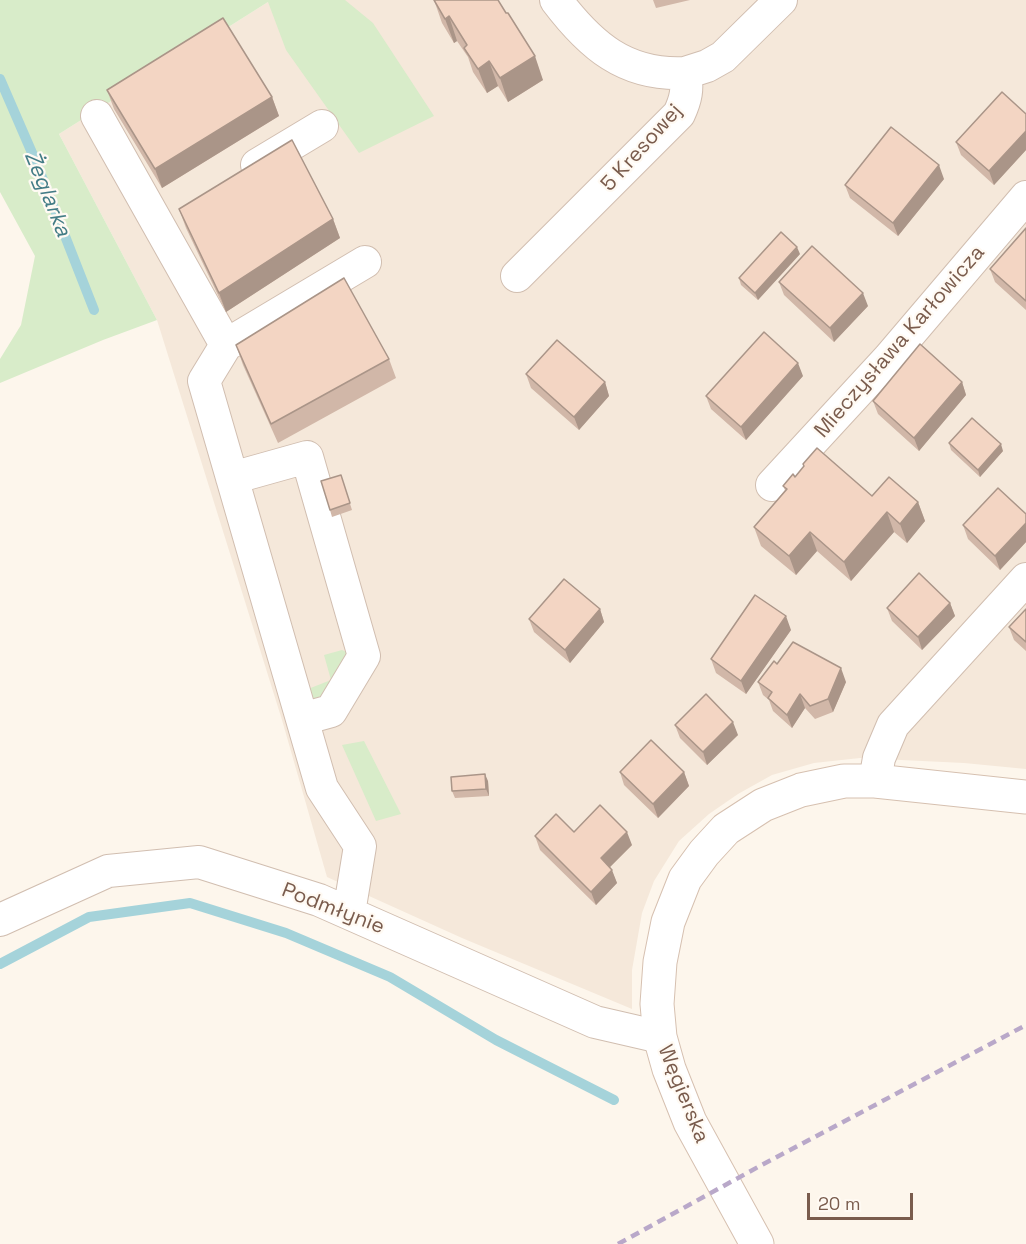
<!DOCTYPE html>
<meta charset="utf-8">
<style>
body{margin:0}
#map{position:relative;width:1026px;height:1244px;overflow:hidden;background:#fdf6ec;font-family:"Space Grotesk",sans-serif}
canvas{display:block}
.scale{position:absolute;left:807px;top:1193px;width:106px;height:27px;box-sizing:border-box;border:3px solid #7a5c4d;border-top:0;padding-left:8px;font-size:18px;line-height:21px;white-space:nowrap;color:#7a5c4d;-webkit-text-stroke:4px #fffaf3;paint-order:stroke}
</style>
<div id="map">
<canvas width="1026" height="1244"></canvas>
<div class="scale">20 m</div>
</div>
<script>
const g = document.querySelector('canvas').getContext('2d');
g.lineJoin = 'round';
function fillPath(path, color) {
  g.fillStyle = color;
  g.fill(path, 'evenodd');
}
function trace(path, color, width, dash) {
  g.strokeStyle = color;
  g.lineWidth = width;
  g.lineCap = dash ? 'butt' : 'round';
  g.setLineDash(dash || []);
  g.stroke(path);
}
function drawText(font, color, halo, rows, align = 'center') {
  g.font = font + ' "Space Grotesk",sans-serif';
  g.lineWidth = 4.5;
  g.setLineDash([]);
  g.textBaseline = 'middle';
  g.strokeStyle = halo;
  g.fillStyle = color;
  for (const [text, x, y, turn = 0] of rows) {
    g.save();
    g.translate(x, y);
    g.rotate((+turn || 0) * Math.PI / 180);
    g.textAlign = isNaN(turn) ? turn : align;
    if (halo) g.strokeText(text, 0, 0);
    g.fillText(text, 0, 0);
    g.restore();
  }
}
fillPath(new Path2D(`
 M267,0H1026V769L964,763L860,758L814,763L772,775L738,794L709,814L679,841L654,881L642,913L632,970V1009L462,938L327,877L282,720L157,320L59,134L268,2Z`), '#f5e8da');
fillPath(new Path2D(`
 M0,0H345L373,23L434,116L359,153L286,50L268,2L59,134L157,320L103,340L0,383V359L21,325L35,256L0,192Z
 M342,650L349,653L320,700H310L308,689L331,680L324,655Z
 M364,741L401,814L376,821L342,745Z`), '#d8ecc9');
trace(new Path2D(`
 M0,79L36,162L94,310
 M0,964L89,917L190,903L286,933L390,977L496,1040L614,1100`), '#a5d3da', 10);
const minor = new Path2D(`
 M556,0C590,45 625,76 685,73
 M97,116L226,345L204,381L322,788L360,846L349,913
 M257,165L322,126
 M517,276L679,114C686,99 688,89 685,73L707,66L723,57L781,0
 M226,345L365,262
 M232,478L307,457L364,656L331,711L302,719
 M772,485L889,358L1026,197
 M875,781L879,758L893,725L1026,579
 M0,920L108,871L199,862L319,900L595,1022L660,1037`);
const secondary = new Path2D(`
 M757,1244L690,1122L669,1069L660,1037L657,1004L660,962L668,922L685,879L704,853L726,829L763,805L801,790L844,781H875L1026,797`);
trace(minor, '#d1beb0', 34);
trace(secondary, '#d6c0b0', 35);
trace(minor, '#fff', 32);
trace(secondary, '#fff', 33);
trace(new Path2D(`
 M618,1244L758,1167L1026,1025`), '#b9a8c9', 4.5, [9, 6]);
fillPath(new Path2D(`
 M434,0L543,80L508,102L498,86L487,93L473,72L468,57L457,41L454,43L442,23Z
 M653,0H690L656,8Z
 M107,90L272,97L279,116L162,188L114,109Z
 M1026,114V150L994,185L961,155L956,142Z
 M944,179L898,236L850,198L845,185Z
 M179,209L333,219L340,238L226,312L186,228Z
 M1026,228V310L995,282L990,269Z
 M800,254L758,300L741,285L739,278Z
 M779,282L868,306L834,342L784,295Z
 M236,345L389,359L396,378L278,443L243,365Z
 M526,374L605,382L609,396L579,430L531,388Z
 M803,376L746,440L711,409L706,396Z
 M962,382L966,395L919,451L878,414L873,401Z
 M949,443L1003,451L980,477L951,450Z
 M341,475L352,510L332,517L330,510Z
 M795,477L872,496L918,502L925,521L907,543L894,532L851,581L817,551L796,575L761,546L754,527L785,490L783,486Z
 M1026,514V542L1000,570L968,539L963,525Z
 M950,603L955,616L922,650L892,621L887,608Z
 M600,609L604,622L570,663L534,632L529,619Z
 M1026,609V651L1014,640L1009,627Z
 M791,630L746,694L716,673L711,659Z
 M777,664L846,682L833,712L815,719L805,708L792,728L773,711L769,700L763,695L758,682Z
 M675,725L738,735L707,765L680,738Z
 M620,772H684L689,786L658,818L624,785Z
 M488,781L489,796L455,798L452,791Z
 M574,832L632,845L610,867L617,883L596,905L540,850L535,836Z`), '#d1b7a8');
fillPath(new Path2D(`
 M449,16L457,41L454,43L445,19Z
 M535,56L543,80L508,102L500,78Z
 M489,61L498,86L487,93L478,69Z
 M272,97L279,116L162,188L155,169Z
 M1026,131V150L994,185L989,171Z
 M939,165L944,179L898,236L893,223Z
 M333,219L340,238L226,312L219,293Z
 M797,247L800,254L758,300L755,293Z
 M863,293L868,306L834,342L830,328Z
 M798,363L803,376L746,440L741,427Z
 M605,382L609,396L579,430L574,417Z
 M962,382L966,395L919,451L914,438Z
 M1001,444L1003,451L980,477L978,470Z
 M918,502L925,521L907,543L900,524Z
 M887,512L894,532L851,581L844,562Z
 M1026,523V542L1000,570L995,556Z
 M810,532L817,551L796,575L789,556Z
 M950,603L955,616L922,650L918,637Z
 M600,609L604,622L570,663L565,650Z
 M786,616L791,630L746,694L741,681Z
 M841,668L846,682L833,712L828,699Z
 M800,694L805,708L792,728L787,715Z
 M733,722L738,735L707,765L703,752Z
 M684,772L689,786L658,818L653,804Z
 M485,774L488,781L489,796L486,789Z
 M627,832L632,845L606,871L601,858Z
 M612,870L617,883L596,905L591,892Z`), '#aa9588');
const building = new Path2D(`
 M434,0H498L506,13H508L535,56L500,78L489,61L478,69L464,48L467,45L449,16L445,19Z
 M223,18L272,97L155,169L107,90Z
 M1002,92L1026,114V131L989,171L956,142Z
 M891,127L939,165L893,223L845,185Z
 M292,140L333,219L219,293L179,209Z
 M1026,228V301L990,269Z
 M781,232L797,247L755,293L739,278Z
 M812,246L863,293L830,328L779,282Z
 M344,278L389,359L271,424L236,345Z
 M764,332L798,363L741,427L706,396Z
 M557,340L605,382L574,417L526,374Z
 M920,344L962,382L914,438L873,401Z
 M972,418L1001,444L978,470L949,443Z
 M817,448L872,496L889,477L918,502L900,524L887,512L844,562L810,532L789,556L754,527L787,489L783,486L793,474L795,477L804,466L803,464Z
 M341,475L350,503L330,510L321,481Z
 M998,488L1026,514V523L995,556L963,525Z
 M919,573L950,603L918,637L887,608Z
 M564,579L600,609L565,650L529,619Z
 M755,595L786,616L741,681L711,659Z
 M1026,609V642L1009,627Z
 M793,642L841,668L828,699L810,706L800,694L787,715L768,698L772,692L758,682L774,661L777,664Z
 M706,694L733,722L703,752L675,725Z
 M651,740L684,772L653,804L620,772Z
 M485,774L486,789L452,791L451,777Z
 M600,805L627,832L601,858L612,870L591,892L535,836L556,814L574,832Z`);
fillPath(building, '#f3d5c3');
trace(building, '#aa9588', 1.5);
drawText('21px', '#7a5c4d', '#fffaf3', [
 ["5 Kresowej",642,148,-48],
 ["Mieczysława Karłowicza",900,342,-49],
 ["Podmłynie",333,909,21],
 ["Węgierska",683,1094,68]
]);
drawText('italic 22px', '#437c86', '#fffaf3', [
 ["Żeglarka",47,194,68]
]);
</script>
